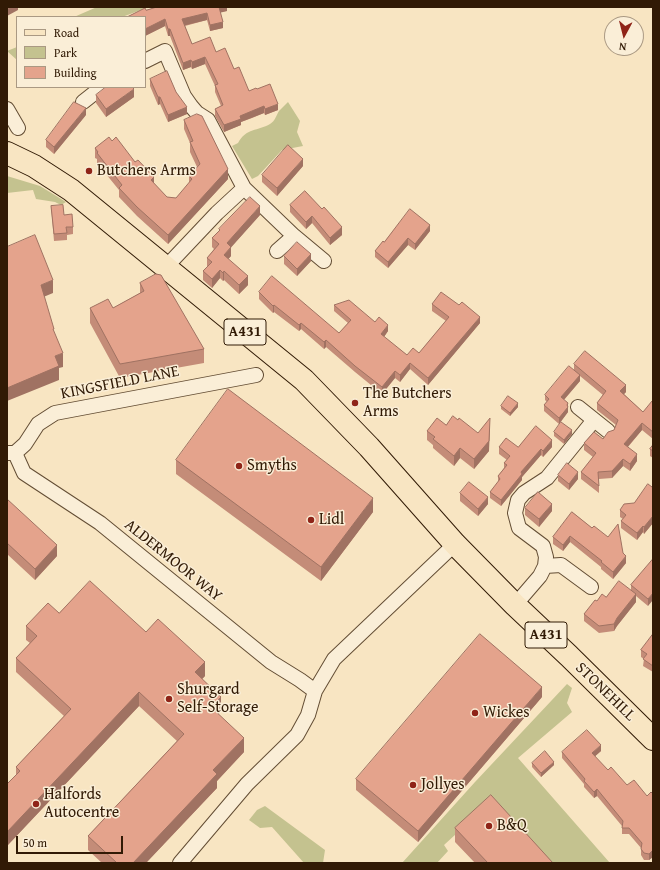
<!DOCTYPE html>
<style>
body{margin:0}
#map{position:relative;width:660px;height:870px;overflow:hidden;background:#f8e5c2;font-family:"Gentium Book Plus",serif}
canvas{display:block}
.frame{position:absolute;inset:0;border:8px solid #311a05;pointer-events:none}
.legend{position:absolute;left:16px;top:16px;width:130px;height:72px;box-sizing:border-box;background:#faeed7;border:1px solid #aa9983;margin:0;padding:5px 7px;list-style:none;font-size:12px;color:#311a05}
.legend li{display:flex;align-items:center;gap:8px;height:20px}
.legend b{width:20px;border:1px solid #aa9983}
.north{position:absolute;left:604px;top:16px;width:40px;height:40px;box-sizing:border-box;background:#faeed7;border:1px solid #aa9983;border-radius:50%;rotate:187deg;font-size:11px;font-weight:700;line-height:16px;text-align:center;color:#311a05}
.north::after{content:'';display:block;margin:auto;width:14px;height:18px;background:#8f2418;clip-path:polygon(50% 0,100% 100%,50% 72%,0 100%)}
.scale{position:absolute;left:16px;top:836px;width:107px;height:18px;box-sizing:border-box;border:2px solid #311a05;border-top:0;padding-left:5px;font-size:12px;line-height:14px;white-space:nowrap;color:#311a05;-webkit-text-stroke:3px #faeed7;paint-order:stroke}
</style>
<div id="map">
<canvas width="660" height="870"></canvas>
<div class="frame"></div>
<ul class="legend">
<li><b style="height:5px;background:#f8e5c2"></b>Road</li>
<li><b style="height:11px;background:#c4c28f"></b>Park</li>
<li><b style="height:11px;background:#e4a38c"></b>Building</li>
</ul>
<div class="north">N</div>
<div class="scale">50 m</div>
</div>
<script>
const g = document.querySelector('canvas').getContext('2d');
g.lineJoin = 'round';
function fillPath(path, color) {
  g.fillStyle = color;
  g.fill(path, 'evenodd');
}
function trace(path, color, width, dash) {
  g.strokeStyle = color;
  g.lineWidth = width;
  g.lineCap = dash ? 'butt' : 'round';
  g.setLineDash(dash || []);
  g.stroke(path);
}
function drawText(font, color, halo, rows, align = 'center') {
  g.font = font + ' "Gentium Book Plus",serif';
  g.lineWidth = 3;
  g.setLineDash([]);
  g.textBaseline = 'middle';
  g.strokeStyle = halo;
  g.fillStyle = color;
  for (const [text, x, y, turn = 0] of rows) {
    g.save();
    g.translate(x, y);
    g.rotate((+turn || 0) * Math.PI / 180);
    g.textAlign = isNaN(turn) ? turn : align;
    if (halo) g.strokeText(text, 0, 0);
    g.fillText(text, 0, 0);
    g.restore();
  }
}
fillPath(new Path2D(`
 M97,7H149L122,17H74Z
 M17,47V60L7,51Z
 M288,102L300,121L297,132L303,146L282,150L258,176L252,179L232,146L238,143C246,128 258,131 270,124C275,121 276,116 279,111C282,108 285,105 288,102Z
 M7,176L40,186L66,202L61,205L55,202L36,199L33,190L7,193Z
 M567,684L572,688L567,703L572,712L518,758L610,863H547L492,801L444,845L448,851L437,863H402L475,782Z
 M265,806L325,850L323,863H304L272,827L260,828L249,820L257,810Z`), '#c4c28f');
const minor = new Path2D(`
 M145,61L165,51L184,96L191,106L197,113L208,120L244,188
 M83,102L102,87
 M7,109L18,128
 M294,236L324,261
 M165,268L217,213L244,188L294,236L277,251
 M578,407L608,431
 M7,453H15L25,444L38,424L55,413L256,375
 M15,453L24,473L100,523L271,662L300,680L315,691
 M545,566L561,565L591,587
 M515,605L540,576L545,566L546,557L543,546L519,528L515,513L518,500L524,493L547,478L594,420
 M180,863L247,784L297,735L308,715L315,691L334,659L455,544`);
const primary = new Path2D(`
 M7,153L34,166L71,190L304,380L369,447L455,544L515,605L569,656L653,739`);
trace(minor, '#634d34', 16);
trace(primary, '#311a05', 24);
trace(minor, '#faeed7', 14);
trace(primary, '#f8e5c2', 22);
fillPath(new Path2D(`
 M227,7V11L220,12L223,28L210,31L207,20L185,26L192,44L216,52L234,69L249,91L257,89L278,110L265,115L264,113L252,118L241,122V125L224,132L215,116V109L221,106L215,92V86L205,64L192,69L191,67L183,70L170,36H168L165,26L145,36V17L146,10Z
 M150,79L187,114L168,122L160,104L158,105L150,86Z
 M96,95L134,97L106,117L96,103Z
 M86,115L54,154L46,147V140Z
 M184,120L228,179L168,244L137,216L119,197V190L97,163V159L95,158V148L112,141L135,162L154,184L167,197L176,198L189,184V176L197,167L190,152V143L184,129Z
 M303,166L277,196L262,182V175Z
 M305,191L342,235L330,245L312,223L306,229L290,212V205Z
 M51,206L64,215L73,227V234L67,235V240L54,241Z
 M260,215L231,247V256L228,259L248,285L239,294L224,280L223,281L220,278L212,288L203,280V271L207,267V258L214,249L212,247V238L219,232V229Z
 M430,231L415,250L408,245L388,268L375,257V251L384,242Z
 M284,256L311,261L297,276L284,264Z
 M140,283L204,349V363L120,378L90,323V308H113L140,293Z
 M259,292L339,333L348,323L334,311V305L375,322L388,331L384,337L407,355L419,353L446,321L432,311V304L480,323L428,385L410,369L400,382L395,378L382,394L355,372L326,347L324,349L301,329L299,331L274,312L273,313L259,299Z
 M574,364L626,392L624,394L643,412L653,402V439L642,430L628,447L637,461L630,471L623,466L612,478L599,479V493L581,479V472L593,457L584,450V443L603,439L614,430L616,425L597,410V403L603,395L580,376V381L564,400L568,403V412L559,424L544,411V405L547,402L545,400V395L574,370Z
 M501,406L518,407L510,416L501,409Z
 M446,425L489,451L474,469L460,458L454,466L433,448V445L427,440V431Z
 M554,432L572,434L564,444L554,436Z
 M653,445V458L650,456V449Z
 M499,447H552L543,457L541,455L522,477V480L501,506L490,498V492L498,483V476L504,468V463L507,460L499,454Z
 M176,460L373,512L321,581L176,474Z
 M558,475L578,479L569,490L558,481Z
 M653,486V523L644,534L643,532L637,540L621,528V521L623,519L620,517V510L634,503Z
 M460,493L488,504L478,516L460,501Z
 M7,499L57,556L35,580L7,554Z
 M525,508L552,511L539,527L525,515Z
 M572,512L623,553L626,563L613,579L601,569V567L570,542L563,551L553,544V537Z
 M653,559L648,606L636,596V602L617,626L614,631L599,633L584,621V614L597,601L606,597L631,590V585Z
 M59,613L146,632L205,676L202,679L221,711L218,714L244,752L217,781V788L146,863H102L88,850V836L177,741L139,706L7,846V784L16,775V767L64,716L16,672V658L30,643L26,640V626Z
 M653,634V672L643,666L644,659L641,657V650Z
 M542,697L418,842L356,790V779Z
 M601,751L595,756L653,857L649,860H644L641,855V848L629,834H622V826L597,796L594,798L584,787V784L562,758V752Z
 M532,763L554,765L541,777L532,767Z
 M455,828L553,863H475L455,842Z`), '#c48c78');
fillPath(new Path2D(`
 M10,7H18V10L7,16V9Z
 M219,7H227V11L219,13Z
 M207,13V20L182,26V19Z
 M165,19V26L145,36V29Z
 M223,22V28L210,31V25Z
 M168,29H170V36H168Z
 M205,57V64L192,69V62Z
 M191,60V67L183,70V63Z
 M134,89V97L106,117V109Z
 M158,97H160V104L158,105Z
 M278,104V110L265,115V109Z
 M264,106V113L241,122V125L224,132V125L240,116Z
 M187,107V114L168,122V115Z
 M86,108V115L54,154V147Z
 M303,159V166L277,196V188Z
 M228,169V179L168,244V235Z
 M154,177V186L151,180Z
 M260,206V215L227,252V243Z
 M312,216V223L306,229V222Z
 M430,225V231L415,250V244Z
 M342,227V235L330,245V238Z
 M408,238V245L388,268V262Z
 M231,247V256L224,264V255Z
 M311,254V261L297,276V269Z
 M220,270V278L212,288V279Z
 M224,271V280L223,281V273Z
 M248,276V285L239,294V285Z
 M53,280V293L41,298V285Z
 M274,305V312L273,313V306Z
 M480,317V323L428,385V378Z
 M301,323V329L299,331V325Z
 M388,325V331L381,341V334Z
 M326,340V347L324,349V342Z
 M63,353V367L59,368V380L7,401V388L55,356Z
 M410,363V369L400,382V375Z
 M395,371V378L382,394V387Z
 M580,375V381L561,403V397Z
 M626,385V392L620,398V391Z
 M518,403V407L510,416V413Z
 M568,403V412L559,424V418Z
 M642,423V430L624,451V444Z
 M490,428L489,451L474,469V459Z
 M572,430V434L564,444V440Z
 M552,440V447L543,457V451Z
 M460,448V458L454,466V456Z
 M541,449V455L522,477V480L501,506V500L521,472Z
 M637,454V461L630,471V464Z
 M623,459V466L612,478V471Z
 M578,472V479L569,490V484Z
 M488,497V504L478,516V509Z
 M373,498V512L321,581V567Z
 M552,504V511L539,527V519Z
 M653,516V523L644,534V527Z
 M643,526V532L637,540V533Z
 M570,536V542L563,551V545Z
 M57,545V556L35,580V569Z
 M626,556V563L613,579V572Z
 M653,593V600L648,606V599Z
 M636,594V602L617,626L614,631V624L617,618Z
 M205,662V676L195,686V672Z
 M542,687V697L418,842V831Z
 M139,692V706L7,846V832Z
 M221,697V711L211,721V707Z
 M244,738V752L217,781V788L146,863H133L213,770Z
 M601,745V751L592,759V753Z
 M554,762V765L541,777V773Z
 M597,789V796L594,798V792Z
 M653,850V857L649,860V854Z`), '#a07262');
const building = new Path2D(`
 M157,7H219L223,22L210,25L207,13L182,19L192,44L210,37L216,52L225,48L234,69L239,67L249,91L256,88L257,89L270,84L278,104L265,109L264,106L240,116L241,119L224,125L215,109L223,105L215,85L218,84L205,57L192,62L191,60L183,63L170,29H168L165,19L145,29V17H127L145,8L146,10Z
 M167,71L176,92L187,107L168,115L160,97H158L150,79Z
 M106,87H132L134,89L106,109L96,95Z
 M74,102L86,108L54,147L46,140Z
 M197,114L202,116L228,169L168,235L137,207L119,188L122,185L97,153L98,152L95,148L109,137L112,141L116,137L135,162L138,160L154,177L151,180L167,197L176,198L192,179L189,176L200,164L190,142L193,141L184,120Z
 M288,145L303,159L277,188L262,175Z
 M305,191L322,209L324,207L342,227L330,238L312,216L306,222L290,205Z
 M250,197L260,206L227,243L231,247L224,255L248,276L239,285L224,271L223,273L220,270L212,279L203,271L212,262L207,258L219,244L212,238L220,230L219,229Z
 M63,205L64,215L72,214L73,227H66L67,233L54,234L51,206Z
 M410,209L430,225L415,244L408,238L388,262L375,251L383,241L384,242Z
 M35,235L53,280L41,285L54,329H53L63,353L55,356L59,366L7,388V247Z
 M297,242L311,254L297,269L284,256Z
 M156,274L161,275L204,349L120,364L90,308L108,299L113,308L144,291L140,283Z
 M272,276L339,333L351,320L334,305L349,300L375,322L379,317L388,325L381,334L407,355L413,348L419,353L449,317L432,304L441,292L459,305L462,302L480,317L428,378L410,363L400,375L395,371L382,387L355,366L326,340L324,342L301,323L299,325L274,305L273,306L259,292Z
 M585,351L626,385L620,391L643,412L652,401L653,402V432L642,423L624,444L637,454L630,464L623,459L612,471L598,472L599,486L581,472L596,453L584,443L594,432L603,439L608,432L614,430L618,420L597,403L606,391L574,364Z
 M569,366L580,375L561,397L568,403L567,405L568,407L559,418L544,405L549,399L545,395Z
 M228,389L373,498L321,567L176,460Z
 M508,396L518,403L510,413L501,406Z
 M453,416L458,420L459,418L478,433L490,418L489,441L474,459L460,448L454,456L433,439L435,437L427,431L437,418L446,425Z
 M561,422L572,430L564,440L554,432Z
 M536,426L552,440L543,451L541,449L521,472L522,474L501,500L490,492L500,479L498,476L507,465L504,463L510,456L499,447L506,438L518,447Z
 M653,445V451L650,449Z
 M567,463L578,472L569,484L558,475Z
 M469,482L488,497L478,509L460,493Z
 M648,484L652,487L653,486V516L644,527L643,526L637,533L621,521L626,515L620,510L624,504L634,503Z
 M538,492L552,504L539,519L525,508Z
 M7,499L57,545L35,569L7,543Z
 M572,512L592,528L594,526L608,537L618,524L623,553L626,556L613,572L601,562L602,561L570,536L563,545L553,537Z
 M653,559V593L648,599L631,585Z
 M90,581L146,632L158,619L205,662L195,672L221,697L211,707L244,738L213,770L217,774L133,863H117L88,836L184,734L139,692L7,832V784L20,771L16,767L71,709L16,658L37,636L26,626L48,603L59,613Z
 M619,581L636,594L617,618L614,624L599,626L584,614L595,600L597,601L602,594L606,597Z
 M480,634L542,687L418,831L356,779Z
 M653,634V666L643,659L647,654L641,650Z
 M587,730L601,745L592,753L608,770L611,767L627,785L634,780L647,796L651,792L653,794V850L649,854L644,853L641,849L642,843L629,828H622L623,821L597,789L594,792L584,781L585,779L562,752Z
 M545,751L554,762L541,773L532,763Z
 M491,795L553,863H488L455,828Z`);
fillPath(building, '#e4a38c');
trace(building, '#a07262', 1);
for (const [x, y, r, color] of [
 [89,171,4,"#8f2418"],
 [355,403,4,"#8f2418"],
 [239,466,4,"#8f2418"],
 [311,520,4,"#8f2418"],
 [169,699,4,"#8f2418"],
 [475,713,4,"#8f2418"],
 [413,785,4,"#8f2418"],
 [36,804,4,"#8f2418"],
 [489,826,4,"#8f2418"]
]) {
  const dot = new Path2D();
  dot.arc(x, y, r, 0, 2 * Math.PI);
  g.fillStyle = color;
  g.fill(dot);
  trace(dot, '#faeed7', 1.5);
}
for (const [x, y, w] of [
 [245,332,42],
 [546,635,42]
]) {
  const box = new Path2D();
  box.roundRect(x - w / 2, y - 13, w, 26, 3);
  g.fillStyle = '#faeed7';
  g.fill(box);
  trace(box, '#311a05', 1);
}
drawText('bold 15px', '#311a05', null, [
 ["A431",245,332],
 ["A431",546,635]
]);
drawText('16px', '#311a05', '#faeed7', [
 ["Butchers Arms",97,171],
 ["The Butchers",363,394],
 ["Arms",363,412],
 ["Smyths",247,466],
 ["Lidl",319,520],
 ["Shurgard",177,690],
 ["Self-Storage",177,708],
 ["Wickes",483,713],
 ["Jollyes",421,785],
 ["Halfords",44,795],
 ["Autocentre",44,813],
 ["B&Q",497,826]
], 'left');
drawText('16px', '#311a05', '#faeed7', [
 ["KINGSFIELD LANE",120,383,-11],
 ["ALDERMOOR WAY",173,561,39],
 ["STONEHILL",605,692,44]
]);
</script>
